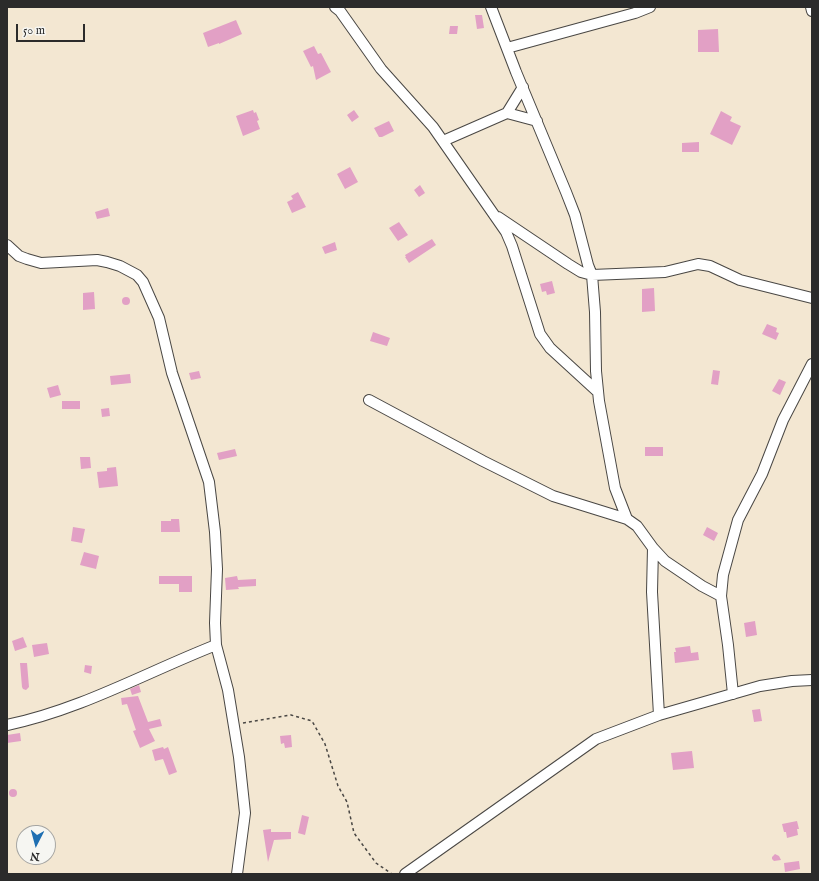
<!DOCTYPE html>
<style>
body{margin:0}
#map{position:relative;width:819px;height:881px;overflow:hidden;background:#f3e7d2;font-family:"IM FELL English",serif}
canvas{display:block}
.frame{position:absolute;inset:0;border:8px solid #2b2b2b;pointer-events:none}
.north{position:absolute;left:16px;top:825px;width:40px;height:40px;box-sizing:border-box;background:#f6f6f2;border:1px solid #a5a5a2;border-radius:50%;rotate:186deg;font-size:11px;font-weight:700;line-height:16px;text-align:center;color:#2b2b2b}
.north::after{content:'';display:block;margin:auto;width:14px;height:18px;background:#1f6fb2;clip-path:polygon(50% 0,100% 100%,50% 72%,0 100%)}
.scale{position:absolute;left:16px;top:24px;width:69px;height:18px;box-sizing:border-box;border:2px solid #2b2b2b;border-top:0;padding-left:5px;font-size:12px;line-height:14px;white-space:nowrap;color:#2b2b2b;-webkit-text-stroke:3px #f6f6f2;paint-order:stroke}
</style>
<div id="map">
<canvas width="819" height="881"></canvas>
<div class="frame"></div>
<div class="north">N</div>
<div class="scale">50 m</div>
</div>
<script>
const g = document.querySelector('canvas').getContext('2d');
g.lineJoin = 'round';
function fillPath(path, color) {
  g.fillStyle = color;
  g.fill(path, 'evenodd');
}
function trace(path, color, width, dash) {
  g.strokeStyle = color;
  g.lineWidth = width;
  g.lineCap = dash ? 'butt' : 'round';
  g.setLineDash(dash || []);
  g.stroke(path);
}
fillPath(new Path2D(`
 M475,15H482L484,28L477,29Z
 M236,20L242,34L219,44V43L208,47L203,33Z
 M450,26H458L457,34H449Z
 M718,29L719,52H698V30Z
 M314,46L318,54L321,53L331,72L316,80L313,66L311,67L303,51Z
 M253,110L254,113L256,112L259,120L257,121L260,129L243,136L236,116Z
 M354,110L359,117L352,122L347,115Z
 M721,111L732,117L730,121L741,126L732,145L710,134Z
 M389,121L394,131L382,137H379L374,128Z
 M699,142V152H682V143Z
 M350,167L358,182L345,189L337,174Z
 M420,185L425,193L419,197L414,190Z
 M298,192L306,207L292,213L287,202L293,199L291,196Z
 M108,208L110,216L97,219L95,212Z
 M399,222L408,235L398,241L389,228Z
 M432,239L436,245L409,263L405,257H406L405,255Z
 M335,242L337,250L325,254L322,247Z
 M552,281L555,293L547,295L546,291L542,292L540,284Z
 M654,288L655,311L642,312V289Z
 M94,292L95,309L83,310V293Z
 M122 301a4 4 0 1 1 8 0a4 4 0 1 1-8 0Z
 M767,324L777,328L776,332L779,333L776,340L762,334Z
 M373,332L390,338L387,346L370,341Z
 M713,370L720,371L718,385L711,384Z
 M199,371L201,378L191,380L189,373Z
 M130,374L131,383L111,385L110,376Z
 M779,379L786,382L780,395L772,391Z
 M58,385L61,395L50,398L47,388Z
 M62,401H80V409H62Z
 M109,408L110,416L102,417L101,409Z
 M645,447H663V456H645Z
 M235,449L237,456L219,460L217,453Z
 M80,457H90L91,468L81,469Z
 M116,467L118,486L99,488L97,472L107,471V468Z
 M171,519H179L180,532H161V521H171Z
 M73,527L85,529L82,543L71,541Z
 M707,527L718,533L714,541L703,535Z
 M84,552L99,556L96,569L80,565Z
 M159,576H192V592H179V584H159Z
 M237,576L238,580L256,579V586L238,587L239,589L226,590L225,578Z
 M755,621L757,635L746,637L744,623Z
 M23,637L27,647L15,651L12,641Z
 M47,643L49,654L34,657L32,645Z
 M690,646L691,653L698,652L699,660L675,663L674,652H676L675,648Z
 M20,663H27L29,687L26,690L23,689L22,687Z
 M85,665L92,666L91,674L84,672Z
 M139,685L141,692L132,695L130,689Z
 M138,696L148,722L160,719L162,726L149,729L155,741L140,748L133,731L136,730L127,704L122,705L121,698Z
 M760,709L762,721L754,722L752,710Z
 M20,733L21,741L7,743V735Z
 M291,735L292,747L285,748L284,743L281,744L280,736Z
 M163,747L164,749L168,747L177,772L169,775L163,759L155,761L152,750Z
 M692,751L694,768L673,770L671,753Z
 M9 793a4 4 0 1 1 8 0a4 4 0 1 1-8 0Z
 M302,815L309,817L305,835L298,833Z
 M797,821L799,829H797L798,835L787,838L786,832H784L782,824Z
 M271,829V832H291V839L274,840L268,862L263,830Z
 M775,854L779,856L781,860L774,861L772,859V857Z
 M799,861L800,869L785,872L784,863Z`), '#e2a0c5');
const minor = new Path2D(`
 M335,7L340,11L381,69L433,127L506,232L512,246L540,334L550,348L598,392
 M491,7L516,72L566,192L575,215L588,265L592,275L595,312L596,371L599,401L615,488L627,519
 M811,7L812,11
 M507,48L635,13L650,7
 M507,113L537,121
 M443,141L507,113L523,87
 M498,217L568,264L581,272L592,275L665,272L698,264L710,266L740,280L812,298
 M7,245L19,256L27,259L41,263L97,260L107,262L120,266L137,275L143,282L159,318L172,373L209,482L215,532L217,569L215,623L216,645L228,690L239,757L245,813L237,874
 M369,400L483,461L553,496L627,519L637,526L653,548L665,561L702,586L721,596L728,645L733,694
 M653,548L652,592L659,715
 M721,596L723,575L738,520L762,474L783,420L812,364
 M7,725C80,710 147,672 216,645
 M405,874L596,739L659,715L760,686L792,681L812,680`);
trace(minor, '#494744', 12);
trace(new Path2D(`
 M243,723L291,715L312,721L325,744L338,786L347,802L354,833L376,863L392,874`), '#494744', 1.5, [3, 3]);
trace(minor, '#fff', 10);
</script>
